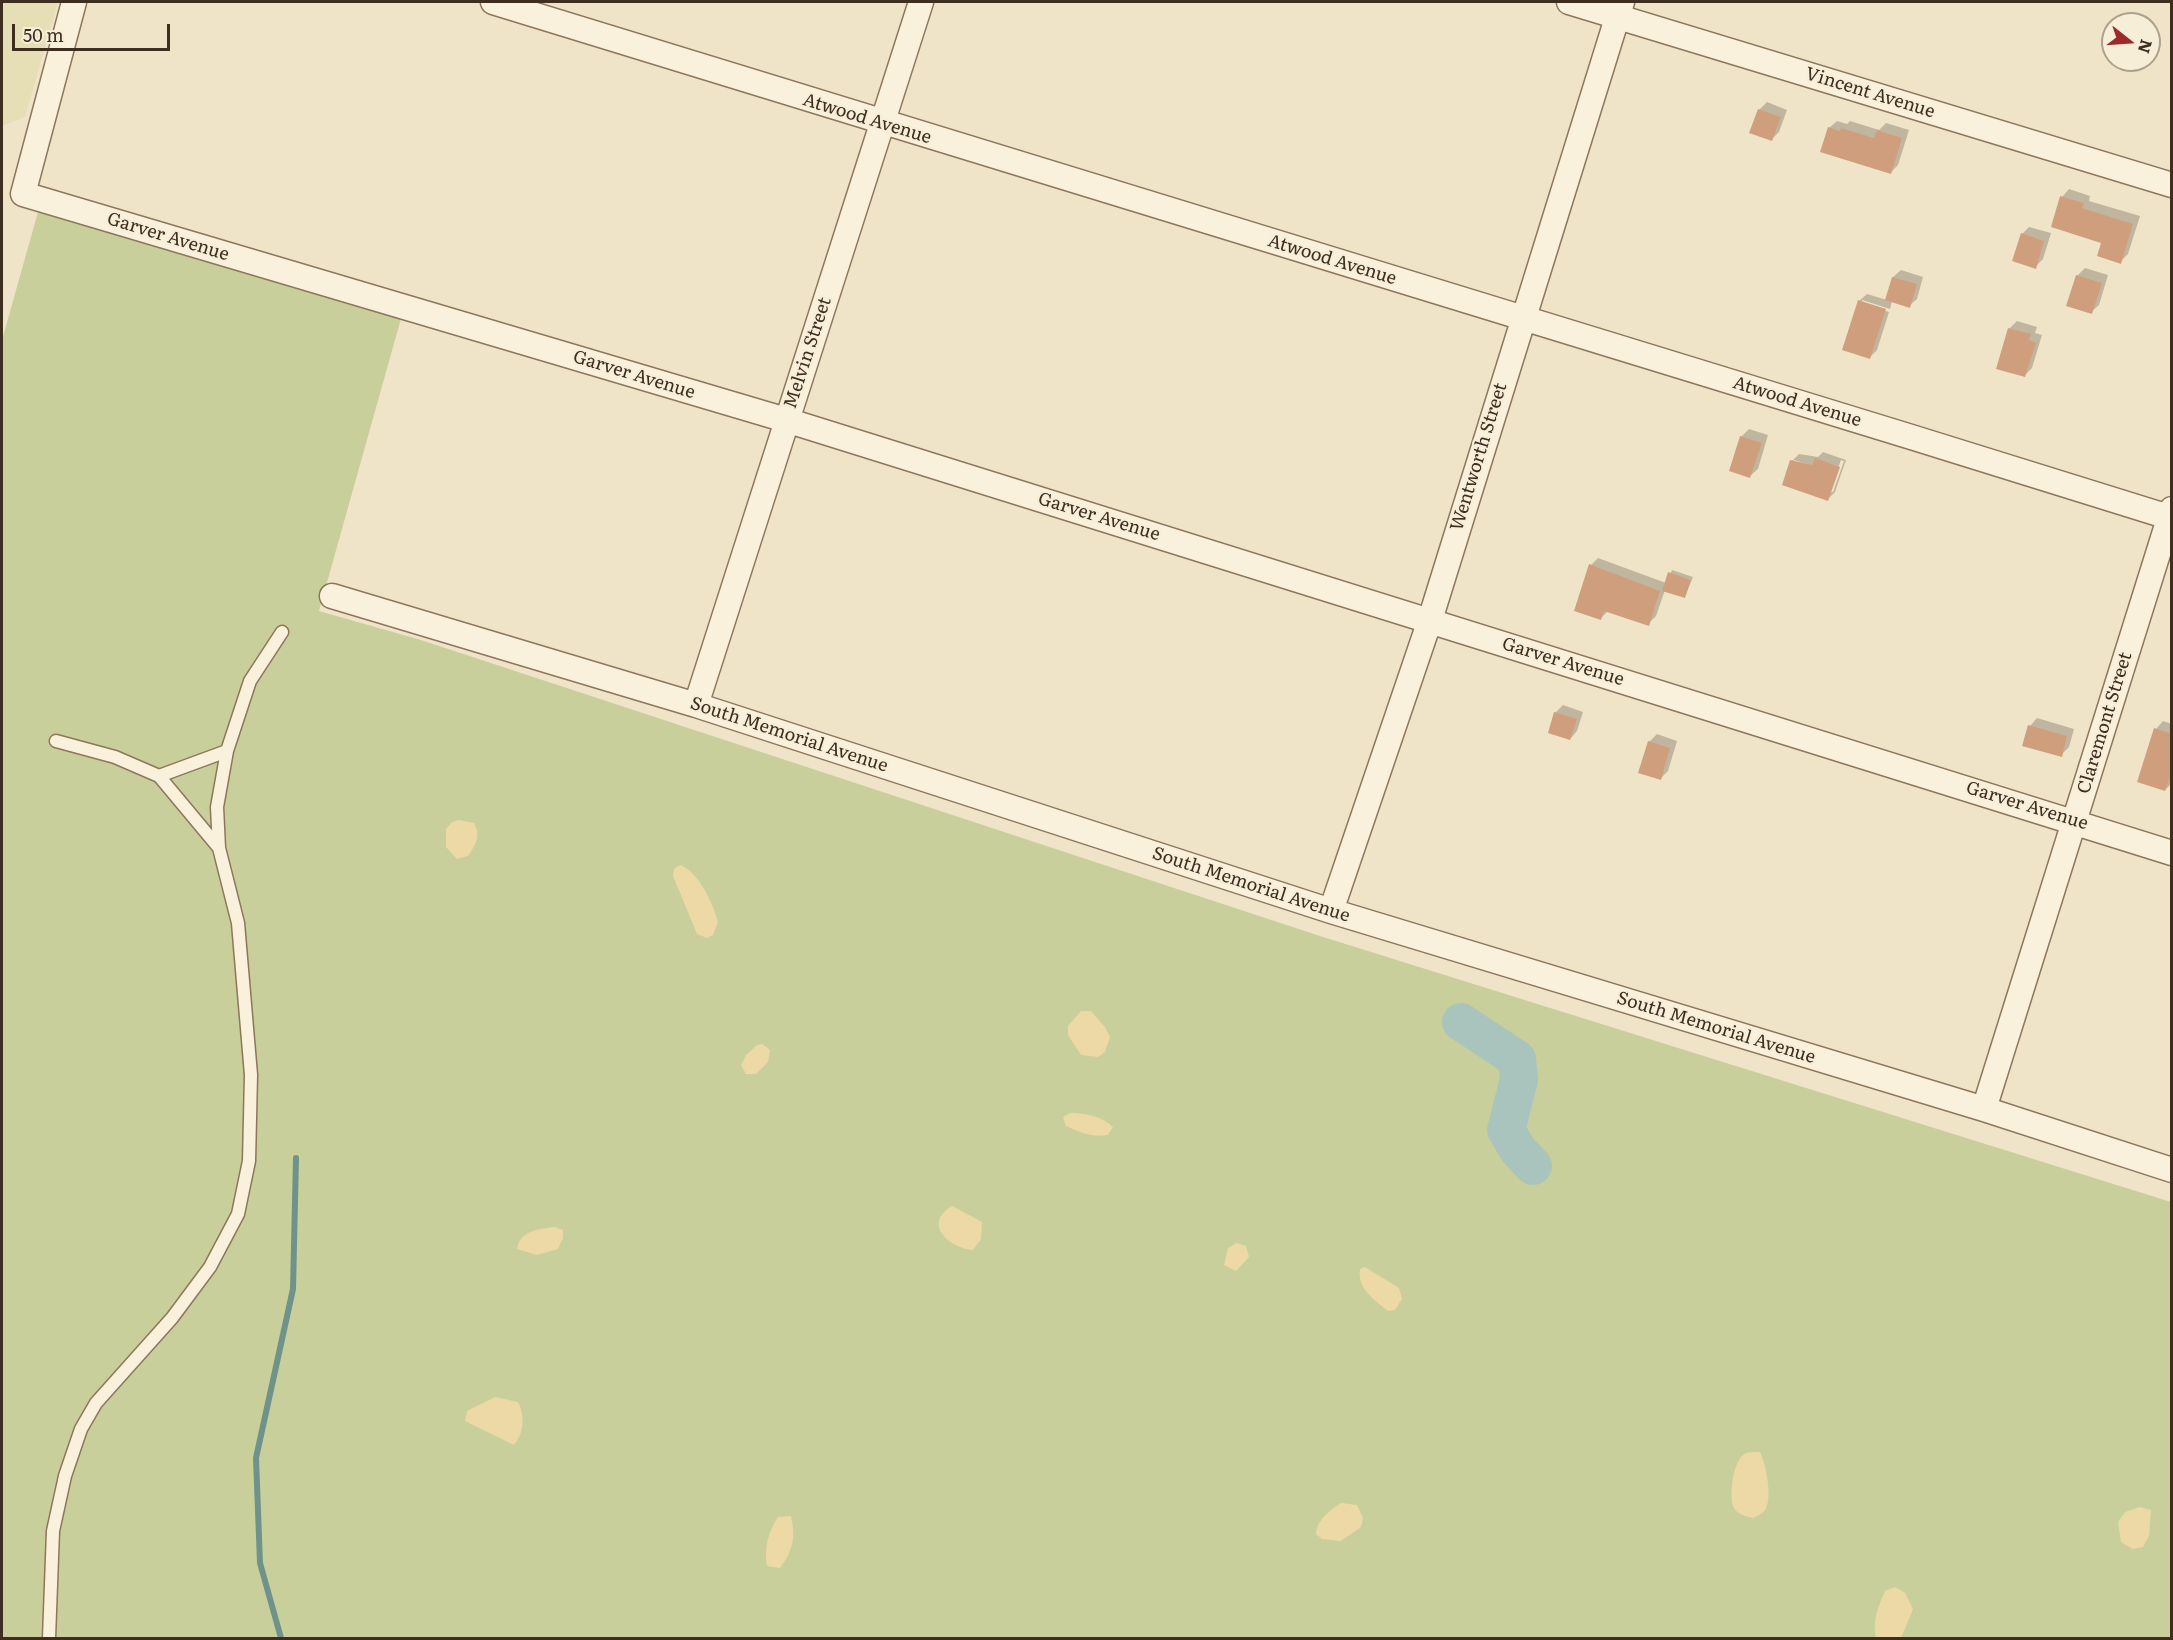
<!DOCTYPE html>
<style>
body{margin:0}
#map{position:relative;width:2173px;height:1640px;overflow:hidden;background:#f0e4c8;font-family:Literata,serif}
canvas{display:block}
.frame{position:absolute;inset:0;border:3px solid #3d2e20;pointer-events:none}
.north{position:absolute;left:2101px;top:12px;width:60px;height:60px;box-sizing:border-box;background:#f7eed8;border:2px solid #ada18e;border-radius:50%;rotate:107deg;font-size:16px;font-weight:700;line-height:24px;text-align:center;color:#3d2e20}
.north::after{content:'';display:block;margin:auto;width:21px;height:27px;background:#9e2a2b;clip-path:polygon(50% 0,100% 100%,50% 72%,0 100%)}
.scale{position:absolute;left:12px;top:24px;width:158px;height:27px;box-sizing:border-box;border:3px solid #3d2e20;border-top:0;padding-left:8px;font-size:18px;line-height:21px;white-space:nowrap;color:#3d2e20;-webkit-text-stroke:4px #f7eed8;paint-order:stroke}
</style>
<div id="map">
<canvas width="2173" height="1640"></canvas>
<div class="frame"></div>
<div class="north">N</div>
<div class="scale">50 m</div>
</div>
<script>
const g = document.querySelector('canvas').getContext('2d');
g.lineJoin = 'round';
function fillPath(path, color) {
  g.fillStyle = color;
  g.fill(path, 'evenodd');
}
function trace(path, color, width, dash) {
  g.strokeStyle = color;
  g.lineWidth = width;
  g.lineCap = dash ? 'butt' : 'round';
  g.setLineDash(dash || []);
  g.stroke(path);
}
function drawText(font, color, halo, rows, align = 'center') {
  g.font = font + ' Literata,serif';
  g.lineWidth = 4.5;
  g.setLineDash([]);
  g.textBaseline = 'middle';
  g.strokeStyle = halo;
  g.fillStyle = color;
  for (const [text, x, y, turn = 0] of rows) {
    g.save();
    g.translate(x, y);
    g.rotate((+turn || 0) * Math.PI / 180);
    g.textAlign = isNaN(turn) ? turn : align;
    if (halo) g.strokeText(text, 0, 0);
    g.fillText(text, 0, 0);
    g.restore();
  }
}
fillPath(new Path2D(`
 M2,2H58L25,117L2,126Z`), '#e6deb5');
fillPath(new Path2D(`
 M38,212L402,315L319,611L421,640L1320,936L2171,1202V1638H2V340Z`), '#c9cf9b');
fillPath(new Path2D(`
 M459,820L474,823C481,836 476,845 468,856L457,859L446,847V829L452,822Z
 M680,865C699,872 713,904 718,922L713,935L707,938L697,934L673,876L674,869Z
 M1081,1011H1091L1105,1027L1110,1037L1105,1052L1098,1057L1081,1055L1068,1035V1026Z
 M762,1044L770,1050L768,1062L756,1074H746L741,1065L746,1055L757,1045Z
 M1070,1113C1085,1113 1102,1116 1113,1127L1108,1135C1093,1138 1079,1132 1066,1126L1063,1117Z
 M952,1206L982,1222L981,1239L973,1250C949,1248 922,1224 952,1206Z
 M555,1227L563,1230V1238L558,1249L537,1255L517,1249C520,1230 539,1229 555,1227Z
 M1237,1243L1246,1246L1249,1257L1236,1271L1224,1265L1228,1248Z
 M1365,1267L1399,1288L1402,1299L1395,1310L1388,1311C1373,1299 1357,1288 1360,1269Z
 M495,1397L518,1402C525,1415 524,1434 514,1445L465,1421L467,1411Z
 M1760,1452C1766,1464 1773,1498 1765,1510C1762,1514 1757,1516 1753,1518C1745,1516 1736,1514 1733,1506C1729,1494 1733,1459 1746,1453C1750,1452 1756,1452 1760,1452Z
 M1341,1503L1357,1505L1363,1518L1361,1527L1341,1541L1322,1539L1316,1534C1317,1520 1330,1510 1341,1503Z
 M2140,1507L2151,1510L2149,1536L2143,1547L2133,1549L2121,1542L2118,1522L2125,1512Z
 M791,1516C796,1537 793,1551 780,1568L767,1566C764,1548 768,1532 778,1517Z
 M1895,1587L1905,1593L1913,1609L1901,1638H1876C1872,1621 1878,1607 1885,1591Z`), '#ecd9a5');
fillPath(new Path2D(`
 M1767,102L1787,110L1779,132L1771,140L1759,110Z
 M1837,121L1847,124L1850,121L1879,130L1886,123L1909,130L1898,165L1891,172L1829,128Z
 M2069,189L2090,196L2089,201L2140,216L2128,254L2120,262L2062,197Z
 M2029,227L2051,233L2043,259L2035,267L2022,234Z
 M2085,268L2108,275L2099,305L2091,312L2077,276Z
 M1901,270L1923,277L1917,299L1909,306L1892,301L1890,309L1862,300V303L1889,312L1877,350L1870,357L1859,301L1867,294L1887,300L1893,277Z
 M2017,321L2037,327L2035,333L2042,335L2032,368L2025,375L2010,328Z
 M1749,429L1768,435L1758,469L1750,476L1741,437Z
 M1823,452L1846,460L1835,492L1828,499L1792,461L1799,454L1818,457ZM1794,460L1809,465L1794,463ZM1841,460L1844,461L1833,492H1829Z
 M1598,558L1666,583L1672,570L1693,577L1685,596L1665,590L1656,616L1648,624L1608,611L1601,618L1591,565Z
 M1563,705L1583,712L1577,731L1570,739L1555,713Z
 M2037,718L2074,729L2069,747L2061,755L2030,726Z
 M2163,721L2172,724V783L2165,790L2156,729Z
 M1657,734L1677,741L1668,771L1660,779L1649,742Z`), '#0003');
trace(new Path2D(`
 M281,1638L260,1563L256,1458L293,1289L296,1158`), '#6f938a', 6);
trace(new Path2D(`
 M1461,1022L1517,1059L1519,1080L1506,1130L1518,1150L1533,1166`), '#a9c4bc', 38);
fillPath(new Path2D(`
 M1758,109L1781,117L1772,141L1749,133Z
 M1828,127L1840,131L1841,128L1874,138L1877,130L1902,138L1891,174L1820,152Z
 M2060,196L2084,203L2082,208L2133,224L2121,264L2097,256L2101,243L2051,227Z
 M2021,233L2044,241L2036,269L2012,261Z
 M2076,275L2102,283L2092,314L2066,306Z
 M1892,277L1917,284L1910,308L1885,300Z
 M1858,300L1886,309L1870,359L1842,350Z
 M2008,328L2031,334L2029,340L2036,343L2025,377L1996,369Z
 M1740,436L1762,443L1750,478L1729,471Z
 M1815,458L1840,467L1828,501L1782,485L1790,460L1812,465Z
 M1589,564L1660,591L1649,626L1604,611L1601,620L1574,611Z
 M1668,572L1691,580L1685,598L1662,591Z
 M1554,712L1577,719L1570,740L1548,733Z
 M2028,725L2067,736L2062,757L2022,746Z
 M2154,728L2172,734V773L2165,791L2137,782Z
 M1648,741L1670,748L1661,780L1638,773Z`), '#cf9f7d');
const lane = new Path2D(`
 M56,741L115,757L159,776L227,751
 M159,776L219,848
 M49,1638L53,1531L65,1476L81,1429L96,1403L172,1318L210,1267L238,1214L249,1161L251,1075L238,923L219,848L217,807L227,751L250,681L282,632`);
const street = new Path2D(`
 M74,2L23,194L786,420L2172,853
 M493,2C1051,177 1613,343 2172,518
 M1569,2L2172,185
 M332,596L696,705L1331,911L1984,1109L2172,1170
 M696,705L921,2
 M1331,911L1430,620L1622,2
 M1984,1109L2172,509`);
trace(lane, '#8d765c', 15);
trace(street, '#8d765c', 27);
trace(lane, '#faf1dc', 12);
trace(street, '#faf1dc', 24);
drawText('18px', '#3d2e20', '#f7eed8', [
 ["Vincent Avenue",1870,93,17],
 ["Atwood Avenue",867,119,17],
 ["Garver Avenue",168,237,17],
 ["Atwood Avenue",1332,260,17],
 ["Melvin Street",808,353,-72],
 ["Garver Avenue",634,375,17],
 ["Atwood Avenue",1797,402,17],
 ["Wentworth Street",1479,457,-73],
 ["Garver Avenue",1099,517,17],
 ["Garver Avenue",1563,662,17],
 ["Claremont Street",2105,723,-73],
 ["South Memorial Avenue",789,735,18],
 ["Garver Avenue",2027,806,17],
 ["South Memorial Avenue",1251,885,18],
 ["South Memorial Avenue",1716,1028,17]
]);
</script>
